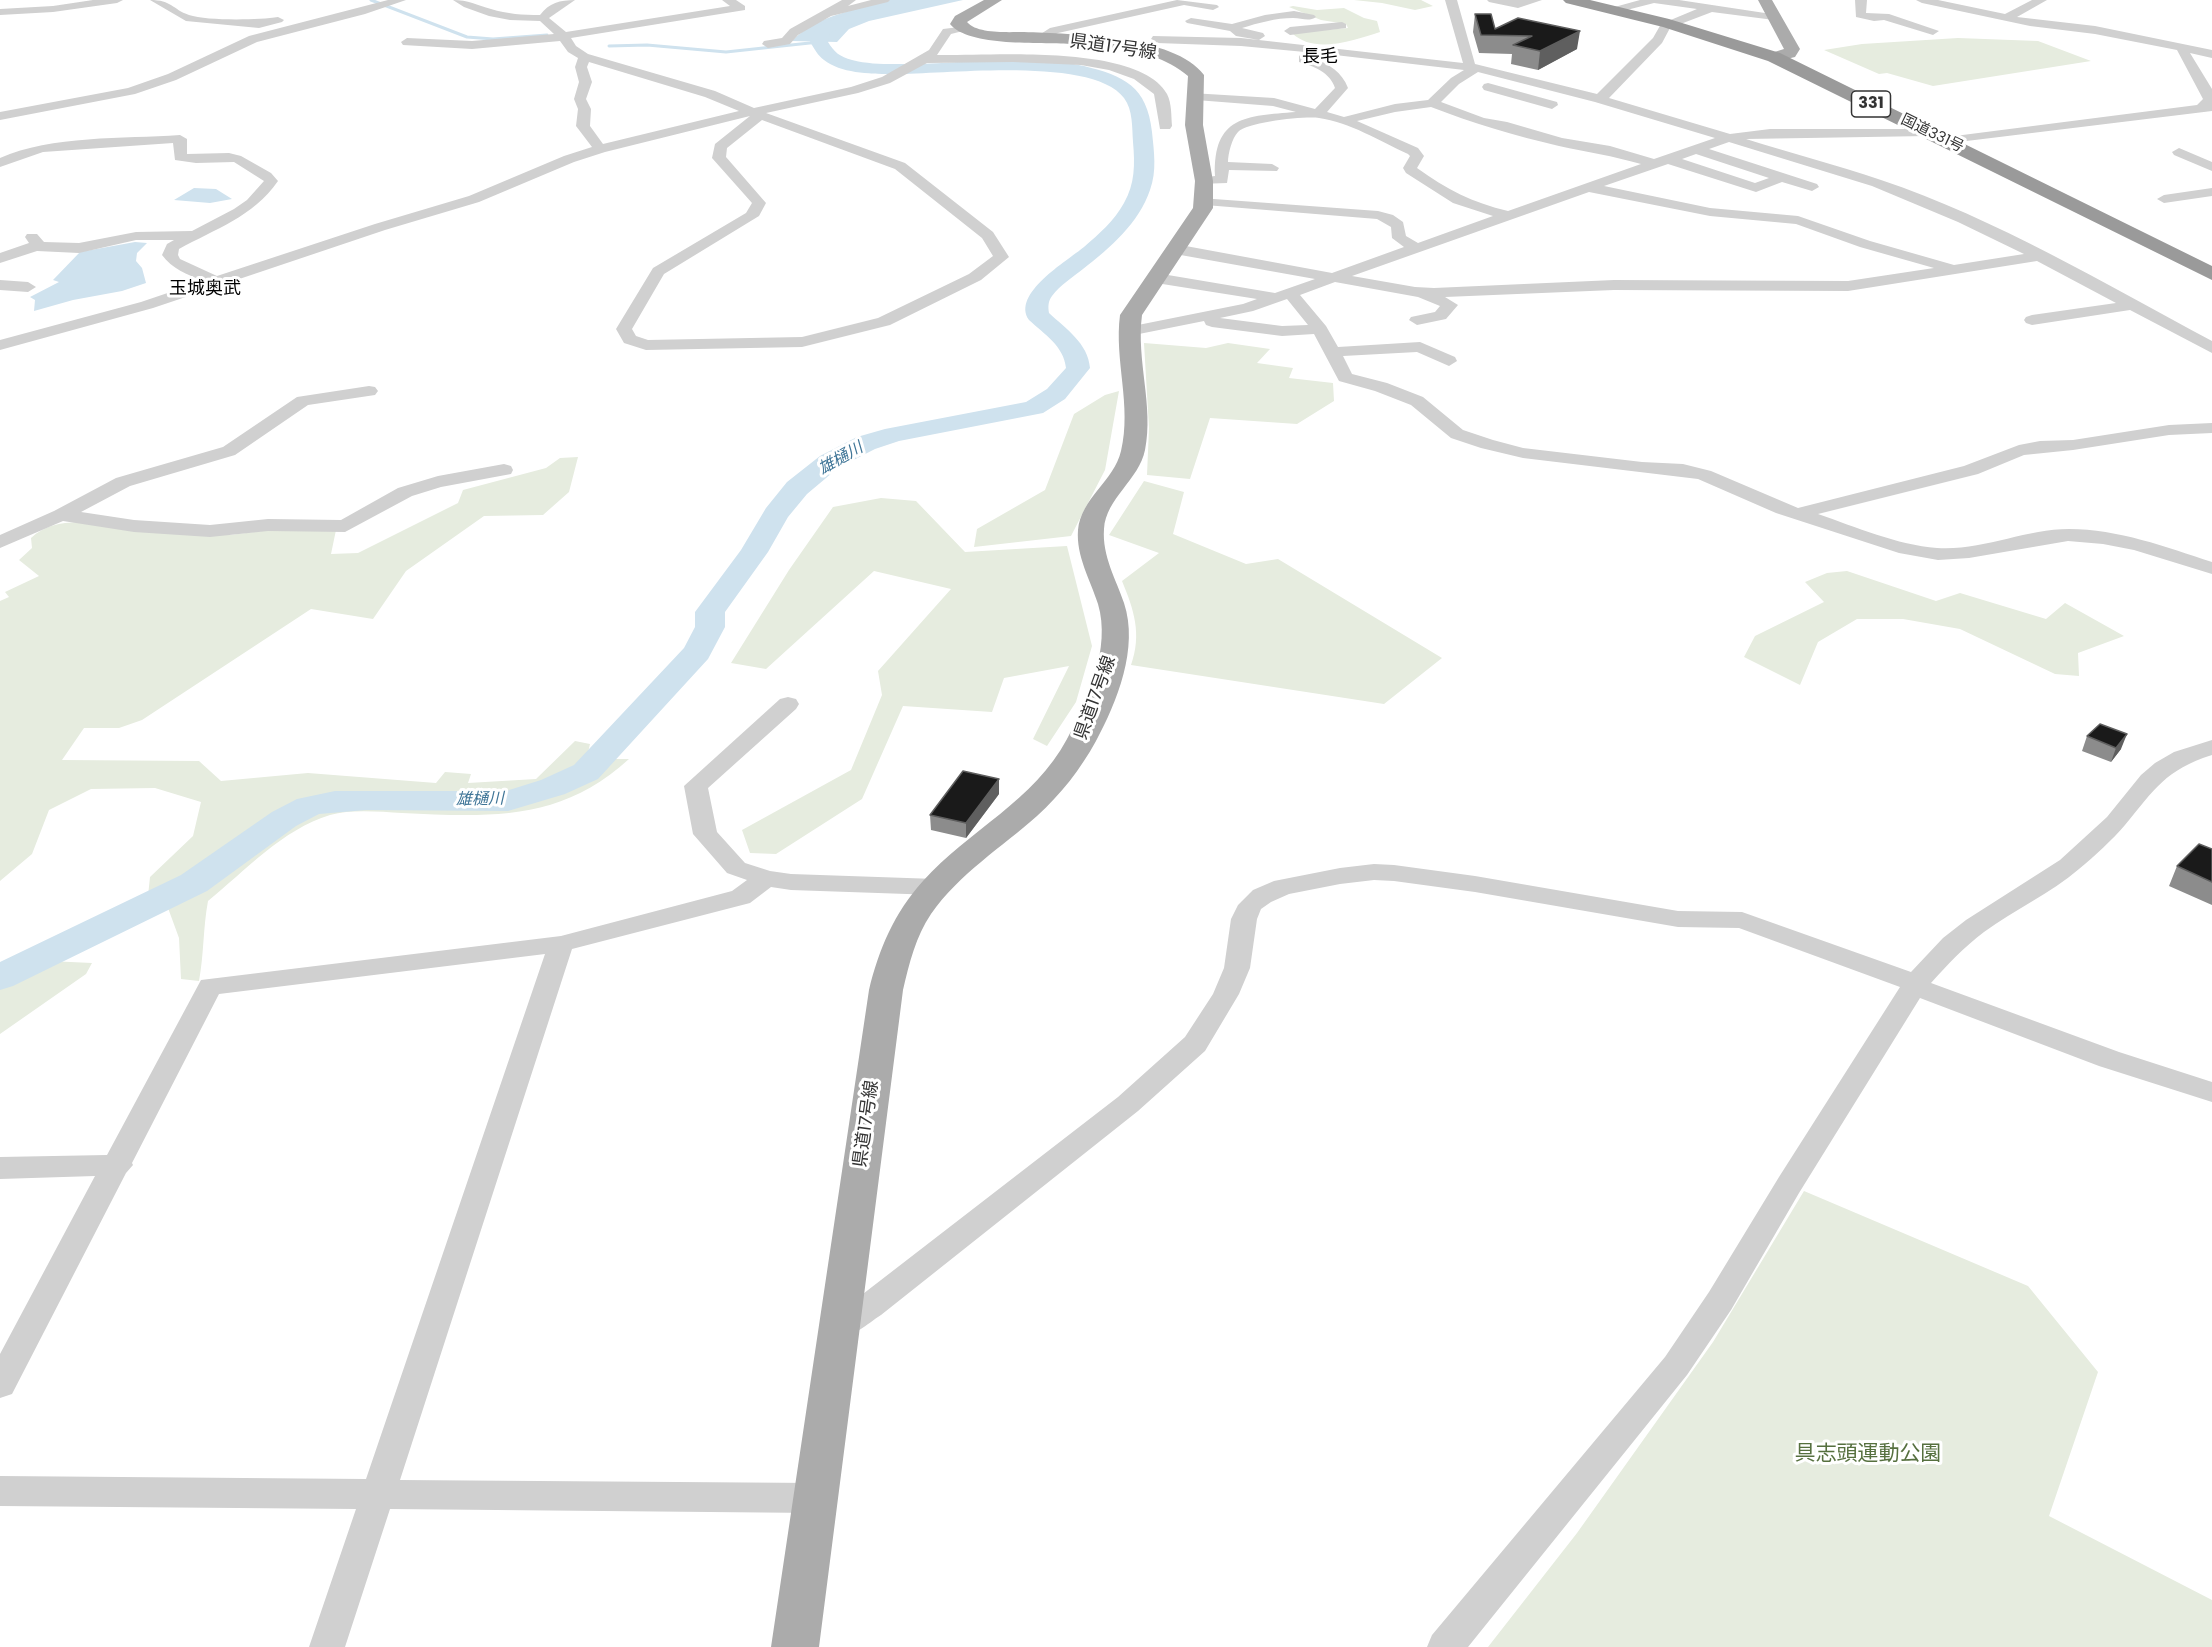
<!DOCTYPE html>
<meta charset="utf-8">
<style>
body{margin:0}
canvas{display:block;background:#fff}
</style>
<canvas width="2212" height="1647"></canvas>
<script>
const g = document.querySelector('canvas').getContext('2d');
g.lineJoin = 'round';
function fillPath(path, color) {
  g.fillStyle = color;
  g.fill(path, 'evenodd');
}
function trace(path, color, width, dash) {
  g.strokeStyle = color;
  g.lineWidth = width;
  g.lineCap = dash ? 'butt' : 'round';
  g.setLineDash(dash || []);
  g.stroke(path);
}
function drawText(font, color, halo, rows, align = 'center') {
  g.font = font + ' Poppins,"Noto Sans JP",sans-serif';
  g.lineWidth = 6;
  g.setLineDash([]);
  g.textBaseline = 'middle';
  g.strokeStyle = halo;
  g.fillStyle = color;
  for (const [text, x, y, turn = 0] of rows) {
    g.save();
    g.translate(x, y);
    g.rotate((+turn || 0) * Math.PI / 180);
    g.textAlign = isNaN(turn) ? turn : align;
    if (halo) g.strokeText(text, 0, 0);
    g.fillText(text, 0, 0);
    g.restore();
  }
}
fillPath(new Path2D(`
 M1354,0H1421L1433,6L1415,10L1382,3Z
 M1293,6L1317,10L1344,8L1364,18L1377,21L1380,32C1355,40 1314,55 1292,33L1348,28L1346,24L1321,20L1289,7Z
 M1958,38L2038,41L2091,61L1933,86L1887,73L1879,74L1824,50L1862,44Z
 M1228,343L1270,349L1257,363L1293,368L1289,378L1333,383L1334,401L1297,424L1210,418L1190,479L1147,475L1149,428L1144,343L1206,348Z
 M1119,391L1105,470L1071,536L974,547L977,529L1045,490L1074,414L1105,395Z
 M578,457L569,492L543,515L484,516L406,571L373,619L311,609L142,720L119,728H84L62,760L199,761L221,781L308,773L436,783L445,772L471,774L468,783L536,779L575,741L590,744L586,761L548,792L572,789L614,759H629C561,822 488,817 402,813C380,812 352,809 330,815C283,829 245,871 208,901C203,928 204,954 199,981L181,979L179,938L168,908L148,896L150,877L193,836L201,802L155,788L91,789L49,810L32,854L0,881V601L9,597L5,592L39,576L19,560L32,548L31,538C45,525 60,523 78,522L228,532L230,535L278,529L336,530L331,554L358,553L458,503L463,490L546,468L560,458Z
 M1144,481L1184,492L1173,534L1246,564L1278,559L1442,658L1384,704L1131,665C1142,634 1134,610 1122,581L1159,553L1109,535Z
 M881,498L916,501L965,552L1067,546L1092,646L1076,702L1047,746L1033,739L1069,666L1004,678L992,712L903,706L862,799L776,854L750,853L742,830L851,770L882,695L878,671L951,589L874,571L766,669L731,663L789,570L833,507Z
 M1847,571L1936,601L1960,593L2046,619L2065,603L2124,636L2078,653L2079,676L2055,674L1960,629L1903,619H1857L1818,642L1800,685L1744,657L1755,636L1824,602L1805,582L1827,573Z
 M49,961L92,963L86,974L0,1034V976Z
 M1804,1191L2028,1286L2098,1372L2049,1516L2212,1600V1647H1488L1577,1533L1713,1342Z`), '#e6ecdf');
fillPath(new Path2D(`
 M890,0H963L869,21L849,29L837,42L792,41C817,15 856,10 890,0Z
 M194,188L216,189L232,199L210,203L174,200Z
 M135,242L147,243L137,253L136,261L142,268L146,283L122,291L73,300L34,311L35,300L30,297L59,282L53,280L80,252Z`), '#cfe2ee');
trace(new Path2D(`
 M371,0L467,37L493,39L547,35
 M609,46L647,45L726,52L819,42`), '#cfe2ee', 3);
fillPath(new Path2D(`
 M909,0H940L938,3L863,20L830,33L828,42C834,52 840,57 852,60C871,65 892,64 911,64C968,63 1028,53 1084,66C1124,76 1147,86 1152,132C1154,152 1157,171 1150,190C1139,223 1110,248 1083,269C1073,277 1060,285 1052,296C1048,301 1048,307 1049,313C1066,329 1088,343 1090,368L1065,399L1043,413L899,441L875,449L838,468L807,494L788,517L768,552L725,612V627L708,659L598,779L565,794L508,811L366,810L319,814L296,826L207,891L13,986L0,990V962L181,875L272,812L297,799L335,791H506L541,780L574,765L684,648L695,627V612L741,550L766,508L787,482L820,456L857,437L885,429L1026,402L1047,389L1066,368C1064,346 1044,334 1029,320C1011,294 1067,261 1084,247C1099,234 1114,221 1124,203C1135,184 1135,164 1133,142C1132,127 1133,110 1124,98C1092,55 941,75 890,74C870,74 840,73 824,60C818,56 814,48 810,42L817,26L852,12Z`), '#cfe2ee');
fillPath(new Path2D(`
 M93,0H123L117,3L53,12L0,15V9L53,6Z
 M150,0C172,0 172,9 189,15C207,21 259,20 278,17L284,20L282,22L259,28L186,21Z
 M388,0H406L365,14L257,42L176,80L135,94L0,120V112L128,88L168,74L249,36Z
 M453,0C468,0 477,5 491,9C507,14 523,15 540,15C549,3 560,0 575,0L549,18L566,32L730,6L722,0H736L745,6V10L571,38L576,46L588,54L715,91L754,108L851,87L882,77L929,50L943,29L967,26V30L951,34L937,55C988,56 1139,43 1167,94C1172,104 1171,116 1172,126L1170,129H1160L1154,94L1134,79L1109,70L1081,65L1013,62L927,63L890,83L858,93L766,113L905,163L993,232L1009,257L981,280L890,325L802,347L646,350L624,343L616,329L653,268L746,213L752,203L712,158L715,144L750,116L605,152L574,162L479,202L385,230L153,308L0,350V340L141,302L203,281C187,274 172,269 162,255L167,244L174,240H136L79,253L37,251L0,263V253L29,243L25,237L27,234H37L44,242L79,243L136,232L192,231L234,209L247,200L264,181L234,162L196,163L175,160L173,143L43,152L0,167V158C52,135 123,139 180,135L187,139V154L229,153L241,156L271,173L278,181C253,217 215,229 179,249L178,255L180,259L217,276L375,224L469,196L564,156L592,147L576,126L578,109L574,99L579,82L575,67L578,58L568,52L560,41L472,49L403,45L401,42L407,38L472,41L554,34L540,21L510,20L489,16L464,7ZM589,62L705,97L739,111L603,144L590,126L591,109L586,99L592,82L587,67ZM762,120L895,169L982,238L993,256L969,274L878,318L802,337L648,340L636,336L632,329L664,274L759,216L766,203L726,157L727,148Z
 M842,0H856L848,6L871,0H890L888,2L831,16L798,35L790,44L768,48L762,44L764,41L782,38L790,29Z
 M1177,0L1217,5L1219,7L1213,10L1184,5L1058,33L1039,43L1033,39L1050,28Z
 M1445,0H1457L1475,64L1597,94L1653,38L1661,24L1697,9L1654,3L1615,13L1609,10L1611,8L1640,0H1679L1778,15L1780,17L1774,20L1712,12L1670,28L1662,43L1609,98L1730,134L1770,129H1932L1934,132L1927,136L1746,139C1791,153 1837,165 1881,180C1997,219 2105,284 2212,341V353L2130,310L2032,325L2026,323L2024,320L2026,317L2032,315L2116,303L2037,261L1848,291L1614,290L1445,297L1458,305L1446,319L1417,325L1409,320L1411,317L1435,312L1440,306L1418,297L1335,282L1300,295L1326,326L1338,347L1420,342L1455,357L1457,361L1449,366L1417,352L1343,356L1352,374L1387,383L1423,397L1463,430L1493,440L1523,448L1642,462L1683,464L1711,471L1798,508L1964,466L2019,445L2040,441L2073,440L2169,425L2212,423V433L2169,435L2073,450L2024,455L1978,474L1818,514C1856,527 1897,545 1937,548C1982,551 2025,529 2069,529C2118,529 2166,547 2212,562V574L2134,550L2103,544L2068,541L1969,558L1938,560L1899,553L1776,513L1698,479L1523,458L1481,448L1451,438L1411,405L1375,391L1339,381L1314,334L1282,336L1212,327L1206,325L1204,321L1129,336L1123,334L1121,331L1123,328L1243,304L1257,299L1156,283L1148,278L1150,275L1156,273L1275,293L1315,279L1175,254L1170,252L1167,249L1170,246L1175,244L1332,273L1404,247L1392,238L1391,227L1377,219L1205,205L1198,201L1200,198L1378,211L1393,215L1403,222L1406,236L1418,243L1493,216L1453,203L1406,173L1403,168L1410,156L1408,154C1380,141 1349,122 1319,118C1304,116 1248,122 1238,132C1232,138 1228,154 1228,162L1272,164L1279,168L1277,171L1229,170L1227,183L1199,184L1197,181L1199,178L1215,176C1213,116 1246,116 1296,112L1273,106L1196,100L1191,99L1190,96L1191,93L1274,98L1315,109L1335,88C1330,72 1313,66 1299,62V56L1305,52L1241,46L1157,43L1151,39L1153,36L1241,38L1463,63ZM1318,53L1464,70L1451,78L1428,100L1395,104L1344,117L1327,112L1348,88C1342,72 1329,64 1313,58ZM1478,72L1595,102L1715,138L1654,159L1610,146L1562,138L1507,122L1484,118L1441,102L1459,84ZM1431,107C1472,123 1516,136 1559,146C1587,152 1613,156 1641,164L1508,211C1473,203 1446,189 1417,168L1424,156L1418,148L1357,121L1395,112ZM1729,142L1872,186L1958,222L2024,254L1954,265L1870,241L1798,216L1710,208L1604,186L1668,164L1756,192L1782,182L1812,191L1819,187L1817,184L1709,149ZM1696,154L1769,178L1755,183L1682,159ZM1589,192L1710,216L1796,224L1860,247L1934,268L1848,281L1614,280L1434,288L1415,287L1352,276ZM1287,299L1308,325L1282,326L1220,318L1253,311Z
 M1487,0H1542L1518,8L1489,2Z
 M1855,0H1867L1866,13L1889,14L1939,31L1933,35L1884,20L1874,21L1856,17Z
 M1916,0H1938L2005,14L2032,0H2047L2017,17L2095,26L2212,50V58L2190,53L2212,89V111L1942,144L1940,141L1942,138L1947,137L2197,105L2203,99L2177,50L2095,34L2030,26L1922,3Z
 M1294,11L1314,15L1316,17C1309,22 1302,18 1293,18C1276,18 1258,23 1242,28L1263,33L1265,36L1259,40L1236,36L1230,31L1187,23L1185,21L1191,18L1232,24L1265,15Z
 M1342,22L1346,24V28L1290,35L1284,31L1290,27Z
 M1488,83L1557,102L1558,105L1552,109L1484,90L1482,87L1484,84Z
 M2179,148L2212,162V171L2174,155L2172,152Z
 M2212,188V196L2164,203L2157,199L2164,195Z
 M0,280L28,282L36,287L28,292L0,290Z
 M369,386L375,387L378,391L375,395L308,405L235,455L130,486L81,512L134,520L210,525L268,519L341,520L398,488L438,476L504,464L511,466L513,470L511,474L441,487L412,496L345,532L268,531L210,537L134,532L63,521L0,548V535L54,511L116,478L223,447L297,397Z
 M788,697L796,699L799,704L796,709L708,788L717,832L745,863L770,871L791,874L936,879L945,881L948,887L945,893L936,895L791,890L771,887L750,903L572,949L400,1480L816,1483L828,1488L833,1498L828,1508L816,1513L390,1509L345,1647H309L356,1509L0,1506V1476L366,1479L545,954L219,994L132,1163L133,1165L126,1173L12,1394L0,1398V1354L95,1176L0,1179V1157L107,1155L201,980L561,936L732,891L747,880L727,873L693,834L684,786L780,699Z
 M2212,740V755C2165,770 2155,789 2125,825C2112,840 2095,856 2079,869C2051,893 2014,910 1984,932C1964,947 1948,964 1931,983L2119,1052L2212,1082V1102L2099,1066L1920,998L1799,1193L1731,1310L1687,1375L1468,1647H1427L1432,1635L1665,1357L1709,1292L1779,1177L1900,987L1739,928L1678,927L1475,892L1394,881L1374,880L1340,884L1289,894L1271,902L1261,909L1257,919L1250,968L1239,994L1205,1051L1138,1111L881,1315C864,1326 848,1343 827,1336L822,1327L827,1318L859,1297L1118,1097L1185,1037L1213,994L1224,968L1231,919L1238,905L1253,890L1274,881L1340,868L1374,864L1394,865L1475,876L1678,911L1742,912L1911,972L1943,938L1966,920L2060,860L2107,817L2141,775L2155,763L2174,752Z`), '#d0d0d0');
fillPath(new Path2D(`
 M984,0H1002L967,22C977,34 1007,32 1024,32C1070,34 1175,35 1204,75L1203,125L1213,181V208L1142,315C1136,360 1154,406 1145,450C1139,480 1106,498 1104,529C1102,556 1116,579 1124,603C1139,648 1117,702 1096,741C1080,770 1061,794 1037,816C1002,847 959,874 931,914C916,936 909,964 903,990L819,1647H771L869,990C879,949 894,913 923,881C969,830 1034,801 1067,739C1088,700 1111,648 1098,604C1090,579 1076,556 1078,530C1081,498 1114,481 1121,451C1132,406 1114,360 1120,315L1193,208L1195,181L1185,125L1188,76C1177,67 1166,61 1152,56C1126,48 1097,46 1070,44C1042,42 968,47 950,24L955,16Z
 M1758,0H1772L1800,49L1795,57L1774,62L1766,57L1768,54L1784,49Z`), '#ababab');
fillPath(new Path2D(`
 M1563,0H1590L1669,19L1780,53L2212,266V280L1768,61L1663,27L1566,3Z`), '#9a9a9a');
fillPath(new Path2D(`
 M1475,14L1495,29L1518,18L1577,49L1538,70L1511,64L1512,54L1479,53L1473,32Z
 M2087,736L2121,749L2111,762L2082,751Z
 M999,794L966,838L931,830L930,815Z
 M2212,849V905L2169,886L2177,866Z`), '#8c8c8c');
fillPath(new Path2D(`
 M1580,31L1577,49L1538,70L1540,51Z
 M2127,734L2121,749L2111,762L2116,748Z
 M999,779V794L966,838V823Z`), '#5f5f5f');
const building = new Path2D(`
 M1475,14H1491L1495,29L1518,18L1580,31L1540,51L1513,45L1532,36L1481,35Z
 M2100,724L2127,734L2116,748L2087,736Z
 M963,771L999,779L966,823L930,815Z
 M2199,844L2212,849V882L2177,866Z`);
fillPath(building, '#1a1a1a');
trace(building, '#5f5f5f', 1.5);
drawText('15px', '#333', '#fff', [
 ["国道331号",1932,134,26]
]);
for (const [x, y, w] of [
 [1871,104,39]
]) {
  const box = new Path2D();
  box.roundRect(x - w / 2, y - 13, w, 26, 4.5);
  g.fillStyle = '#fff';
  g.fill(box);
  trace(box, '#333', 1.5);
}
drawText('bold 16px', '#333', null, [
 ["331",1871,104]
]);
drawText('italic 16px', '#3f7597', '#fff', [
 ["雄樋川",841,459,-30],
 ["雄樋川",480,800,-1]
]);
drawText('18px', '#333', '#fff', [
 ["県道17号線",1113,48,8],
 ["県道17号線",1096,698,-70],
 ["県道17号線",867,1124,-82]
]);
drawText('18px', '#000', '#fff', [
 ["長毛",1320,57],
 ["玉城奥武",205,289]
]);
drawText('21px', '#56703f', '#fff', [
 ["具志頭運動公園",1868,1455]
]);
</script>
